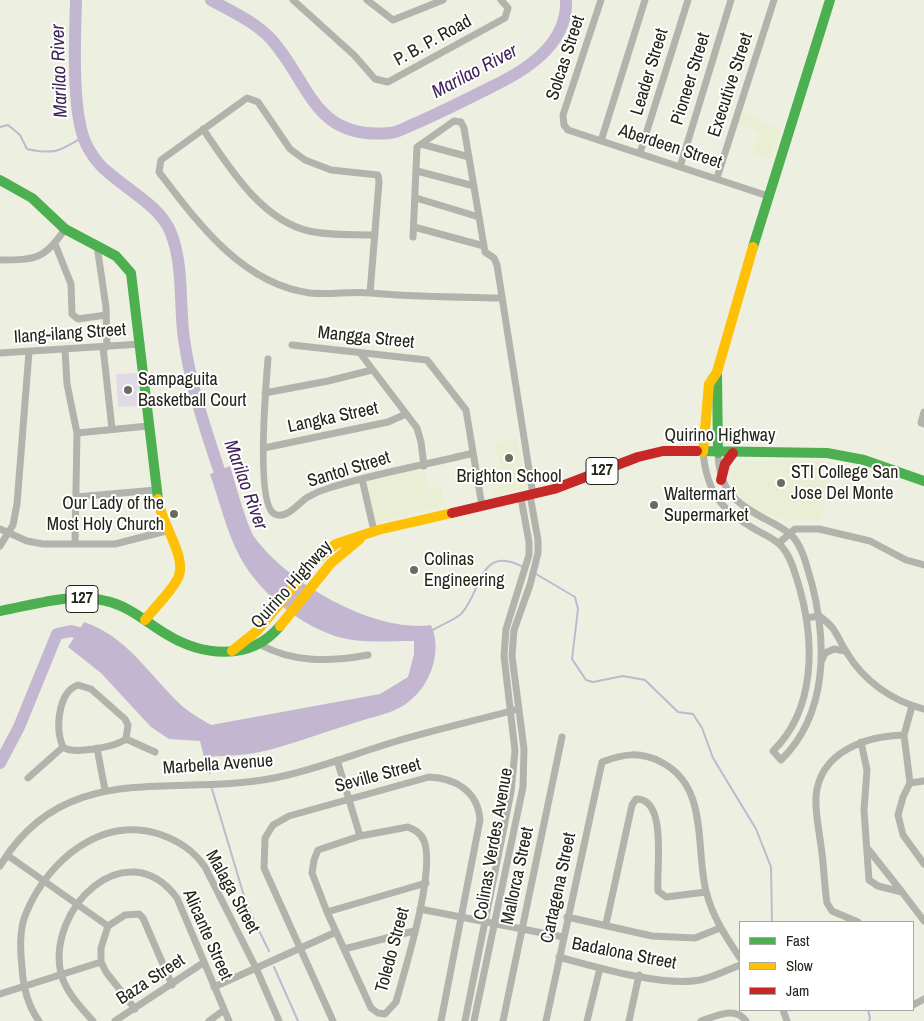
<!DOCTYPE html>
<style>
body{margin:0}
#map{position:relative;width:924px;height:1021px;overflow:hidden;background:#edf0e0;font-family:"Archivo Narrow",sans-serif}
canvas{display:block}
.legend{position:absolute;left:739px;top:921px;width:175px;height:90px;box-sizing:border-box;background:#fff;border:1px solid #a7a8a3;margin:0;padding:6px 9px;list-style:none;font-size:15px;color:#23251a}
.legend li{display:flex;align-items:center;gap:10px;height:25px}
.legend b{width:25px;border:1px solid #a7a8a3}
</style>
<div id="map">
<canvas width="924" height="1021"></canvas>
<ul class="legend">
<li><b style="height:6px;background:#4caf50"></b>Fast</li>
<li><b style="height:6px;background:#ffc107"></b>Slow</li>
<li><b style="height:6px;background:#c62828"></b>Jam</li>
</ul>
</div>
<script>
const g = document.querySelector('canvas').getContext('2d');
g.lineJoin = 'round';
function fillPath(path, color) {
  g.fillStyle = color;
  g.fill(path, 'evenodd');
}
function trace(path, color, width, dash) {
  g.strokeStyle = color;
  g.lineWidth = width;
  g.lineCap = dash ? 'butt' : 'round';
  g.setLineDash(dash || []);
  g.stroke(path);
}
function drawText(font, color, halo, rows, align = 'center') {
  g.font = font + ' "Archivo Narrow",sans-serif';
  g.lineWidth = 4;
  g.setLineDash([]);
  g.textBaseline = 'middle';
  g.strokeStyle = halo;
  g.fillStyle = color;
  for (const [text, x, y, turn = 0] of rows) {
    g.save();
    g.translate(x, y);
    g.rotate((+turn || 0) * Math.PI / 180);
    g.textAlign = isNaN(turn) ? turn : align;
    if (halo) g.strokeText(text, 0, 0);
    g.fillText(text, 0, 0);
    g.restore();
  }
}
fillPath(new Path2D(`
 M742,112L762,119L761,123L781,129L771,159L752,153L759,131L738,124Z
 M517,439L527,488L494,495L490,474L501,472L495,443Z
 M798,460L833,462L820,522L780,518L756,510L736,493L731,474L739,462Z
 M424,468L428,489L441,486L445,505L373,524L365,482Z`), '#eaeed4');
fillPath(new Path2D(`
 M138,373L141,406L118,407L116,374Z`), '#e1d9e6');
fillPath(new Path2D(`
 M230,466C235,482 247,527 255,538C288,583 374,633 431,625C444,654 428,692 401,707C387,715 367,718 351,724C321,733 291,745 260,752C242,756 222,756 204,757L200,741L169,739L151,727L101,673L68,647L84,622C127,636 150,676 182,706C190,713 201,719 211,725L380,694L408,677L414,654V641C388,641 360,644 335,636C297,623 259,592 240,557C227,533 219,500 210,474Z`), '#c3b6d0');
trace(new Path2D(`
 M0,127L8,125L20,135L27,149C55,155 60,151 83,137
 M536,574L575,597L578,609L572,659L586,680L593,682L623,676L645,680L678,712L693,714L702,728L713,758L756,829L771,867L772,922
 M431,631C440,625 453,621 461,614C482,592 479,543 523,567
 M205,756L210,773
 M212,789L247,906L269,951
 M274,967L298,1021
 M868,1010L870,1018L869,1021`), '#c3b6d0', 2);
trace(new Path2D(`
 M76,0C75,37 72,102 83,136C87,149 98,165 109,173C129,191 161,207 171,233C184,267 179,304 184,339C191,389 208,437 224,485
 M211,0C231,11 255,22 271,39C311,84 313,140 390,133C397,133 407,127 414,124C444,111 473,96 503,81C534,65 568,40 566,0
 M0,763L19,727L57,634L71,631L94,637`), '#c3b6d0', 12);
trace(new Path2D(`
 M293,0L354,55L375,79L388,82L505,18L508,8L501,0
 M367,0L393,20L443,0
 M601,0L563,115L564,125L568,130L768,196
 M203,129C229,167 261,220 309,231C330,236 354,234 375,235
 M601,141L645,0
 M421,144L469,157
 M640,153L688,0
 M680,167L731,0
 M417,171L474,186
 M717,178L774,0
 M416,198L479,217
 M414,227L484,246
 M413,237L417,147L454,121L461,122L464,128L485,252L494,258L497,265L533,495
 M55,244L71,284L72,314L78,319L106,315
 M97,246L106,307L107,347
 M0,260C36,260 45,259 65,229
 M370,293L379,182L378,175L331,170L305,160L290,149L258,102L247,98L161,160L159,172C198,223 242,284 310,293C331,295 351,291 371,293C414,297 457,297 501,298
 M292,345L427,360L466,410L482,506
 M103,347L112,429
 M65,350L67,384L77,433L75,543
 M0,353L141,344
 M360,353L417,428L421,442L424,466
 M268,359C266,384 256,499 273,513C285,522 299,502 308,497C315,493 322,490 329,488C376,473 426,465 473,453
 M265,393L328,381L372,370
 M924,412L921,423L924,424
 M77,433L148,426
 M264,448L388,422L406,414
 M703,452C707,494 722,511 758,531C767,536 777,540 783,548C792,559 795,574 799,586C815,641 816,709 773,751L781,760C828,714 827,643 812,584C807,568 804,551 794,538C787,530 778,526 769,521C736,504 719,491 718,453
 M362,479L374,531
 M76,497L156,490
 M0,529L27,541L43,544H115L166,531
 M779,543L795,529H819L870,541L906,560L924,565
 M0,546L13,525L17,504L29,352
 M806,618L819,616C837,628 836,636 847,653C864,681 892,701 924,709
 M259,644C293,663 330,662 368,655
 M822,660L825,653L834,649L845,651
 M78,685L91,689L125,719L128,725L126,739C115,747 73,755 63,747C55,729 58,692 78,685Z
 M904,735L910,783L903,797L898,815L903,835L924,864
 M126,739L155,752
 M861,742L867,770L864,810L869,880L878,886L902,892L924,921
 M97,748L105,790
 M337,760L360,836
 M28,778L63,747
 M910,783L924,781
 M408,827C415,830 421,833 424,841C436,871 405,969 396,1002L385,1014L378,1013L371,1008L327,912L312,873L314,860L318,850L360,836Z
 M868,849L902,892
 M7,855L108,926
 M0,866C65,757 173,798 274,778C316,770 356,753 397,741C437,729 478,720 518,709
 M420,909L563,937
 M327,912L426,883
 M567,917L652,936L695,938L720,928
 M858,922L832,911L827,903C824,884 824,865 821,846C819,830 815,813 816,796C820,751 867,736 904,735L912,706
 M606,924L632,805L636,799C668,798 656,870 658,891L666,897L706,892
 M344,949L414,931
 M559,957C596,967 663,987 700,980C714,977 727,970 740,965
 M214,987L336,932
 M0,994L101,962
 M913,1005L924,999
 M135,1009L106,972L101,962V948L108,926L125,915L139,914L143,918L172,985
 M783,1010L787,1021
 M39,1021C28,1006 23,986 22,967C20,950 19,927 27,911C49,860 101,816 159,834C179,841 193,850 205,867L256,968L279,1021
 M93,1021C81,1008 66,992 61,974C46,909 126,830 177,898L229,1021
 M115,1021L203,963
 M209,1021L224,1010
 M333,1021L264,868L265,838L273,825L289,816L429,777C455,778 478,791 480,820L441,1021
 M465,1021L511,792L515,751L504,656L506,629L529,555V542L521,498
 M474,1021L523,787L524,749L512,656L514,630L530,585L538,553V540L530,495
 M503,1021L562,737
 M546,1021L602,762C623,754 640,751 661,762C709,786 695,846 706,891C712,916 726,937 740,958
 M587,1021L600,968
 M629,1021L639,975
 M701,1021C717,1016 735,1006 746,1021`), '#b2b3ac', 7);
trace(new Path2D(`
 M0,180L32,198L65,229L116,256L131,273L158,499
 M753,247L830,0
 M717,372L718,453
 M697,451L827,453L864,460L924,481
 M0,611C34,605 72,592 106,601C129,606 146,622 166,634C202,656 250,662 280,626`), '#4caf50', 10);
trace(new Path2D(`
 M703,452L709,384L717,372L753,247
 M145,620C155,607 169,594 177,580C190,559 160,523 158,499
 M280,626L331,563L360,539
 M232,651L257,631L316,560L336,544L378,530L452,513`), '#ffc107', 10);
trace(new Path2D(`
 M721,480L725,464L733,453
 M452,513L554,489L638,457L663,451H697`), '#c62828', 10);
for (const [x, y, r, color] of [
 [128,390,5,"#6a6c5f"],
 [509,458,5,"#6a6c5f"],
 [781,483,5,"#6a6c5f"],
 [654,505,5,"#6a6c5f"],
 [174,514,5,"#6a6c5f"],
 [414,570,5,"#6a6c5f"]
]) {
  const dot = new Path2D();
  dot.arc(x, y, r, 0, 2 * Math.PI);
  g.fillStyle = color;
  g.fill(dot);
  trace(dot, '#fff', 2);
}
for (const [x, y, w] of [
 [602,471,32],
 [82,599,32]
]) {
  const box = new Path2D();
  box.roundRect(x - w / 2, y - 13.5, w, 27, 4);
  g.fillStyle = '#fff';
  g.fill(box);
  trace(box, '#23251a', 1);
}
drawText('bold 16px', '#23251a', null, [
 ["127",602,471],
 ["127",82,599]
]);
drawText('18px', '#23251a', '#fff', [
 ["P. B. P. Road",433,41,-29],
 ["Solcas Street",566,58,-72],
 ["Leader Street",650,72,-73],
 ["Pioneer Street",691,79,-73],
 ["Executive Street",731,85,-72],
 ["Aberdeen Street",670,147,18],
 ["Ilang-ilang Street",70,334,-4],
 ["Mangga Street",366,338,6],
 ["Langka Street",333,418,-12],
 ["Quirino Highway",720,436],
 ["Santol Street",349,470,-17],
 ["Quirino Highway",292,585,-48],
 ["Marbella Avenue",218,765,-4],
 ["Seville Street",378,776,-15],
 ["Colinas Verdes Avenue",494,844,-80],
 ["Mallorca Street",518,876,-78],
 ["Cartagena Street",559,888,-78],
 ["Malaga Street",232,892,61],
 ["Alicante Street",207,935,66],
 ["Toledo Street",393,950,-75],
 ["Badalona Street",624,954,11],
 ["Baza Street",151,980,-33]
]);
drawText('18px', '#23251a', '#fff', [
 ["Sampaguita",138,380],
 ["Basketball Court",138,401],
 ["STI College San",791,473],
 ["Jose Del Monte",791,494],
 ["Brighton School",509,477,"center"],
 ["Waltermart",664,495],
 ["Supermarket",664,516],
 ["Our Lady of the",164,504,"right"],
 ["Most Holy Church",164,525,"right"],
 ["Colinas",424,560],
 ["Engineering",424,581]
], 'left');
drawText('italic 19px', '#40245a', '#fff', [
 ["Marilao River",60,71,-92],
 ["Marilao River",475,72,-28],
 ["Marilao River",245,485,70]
]);
</script>
